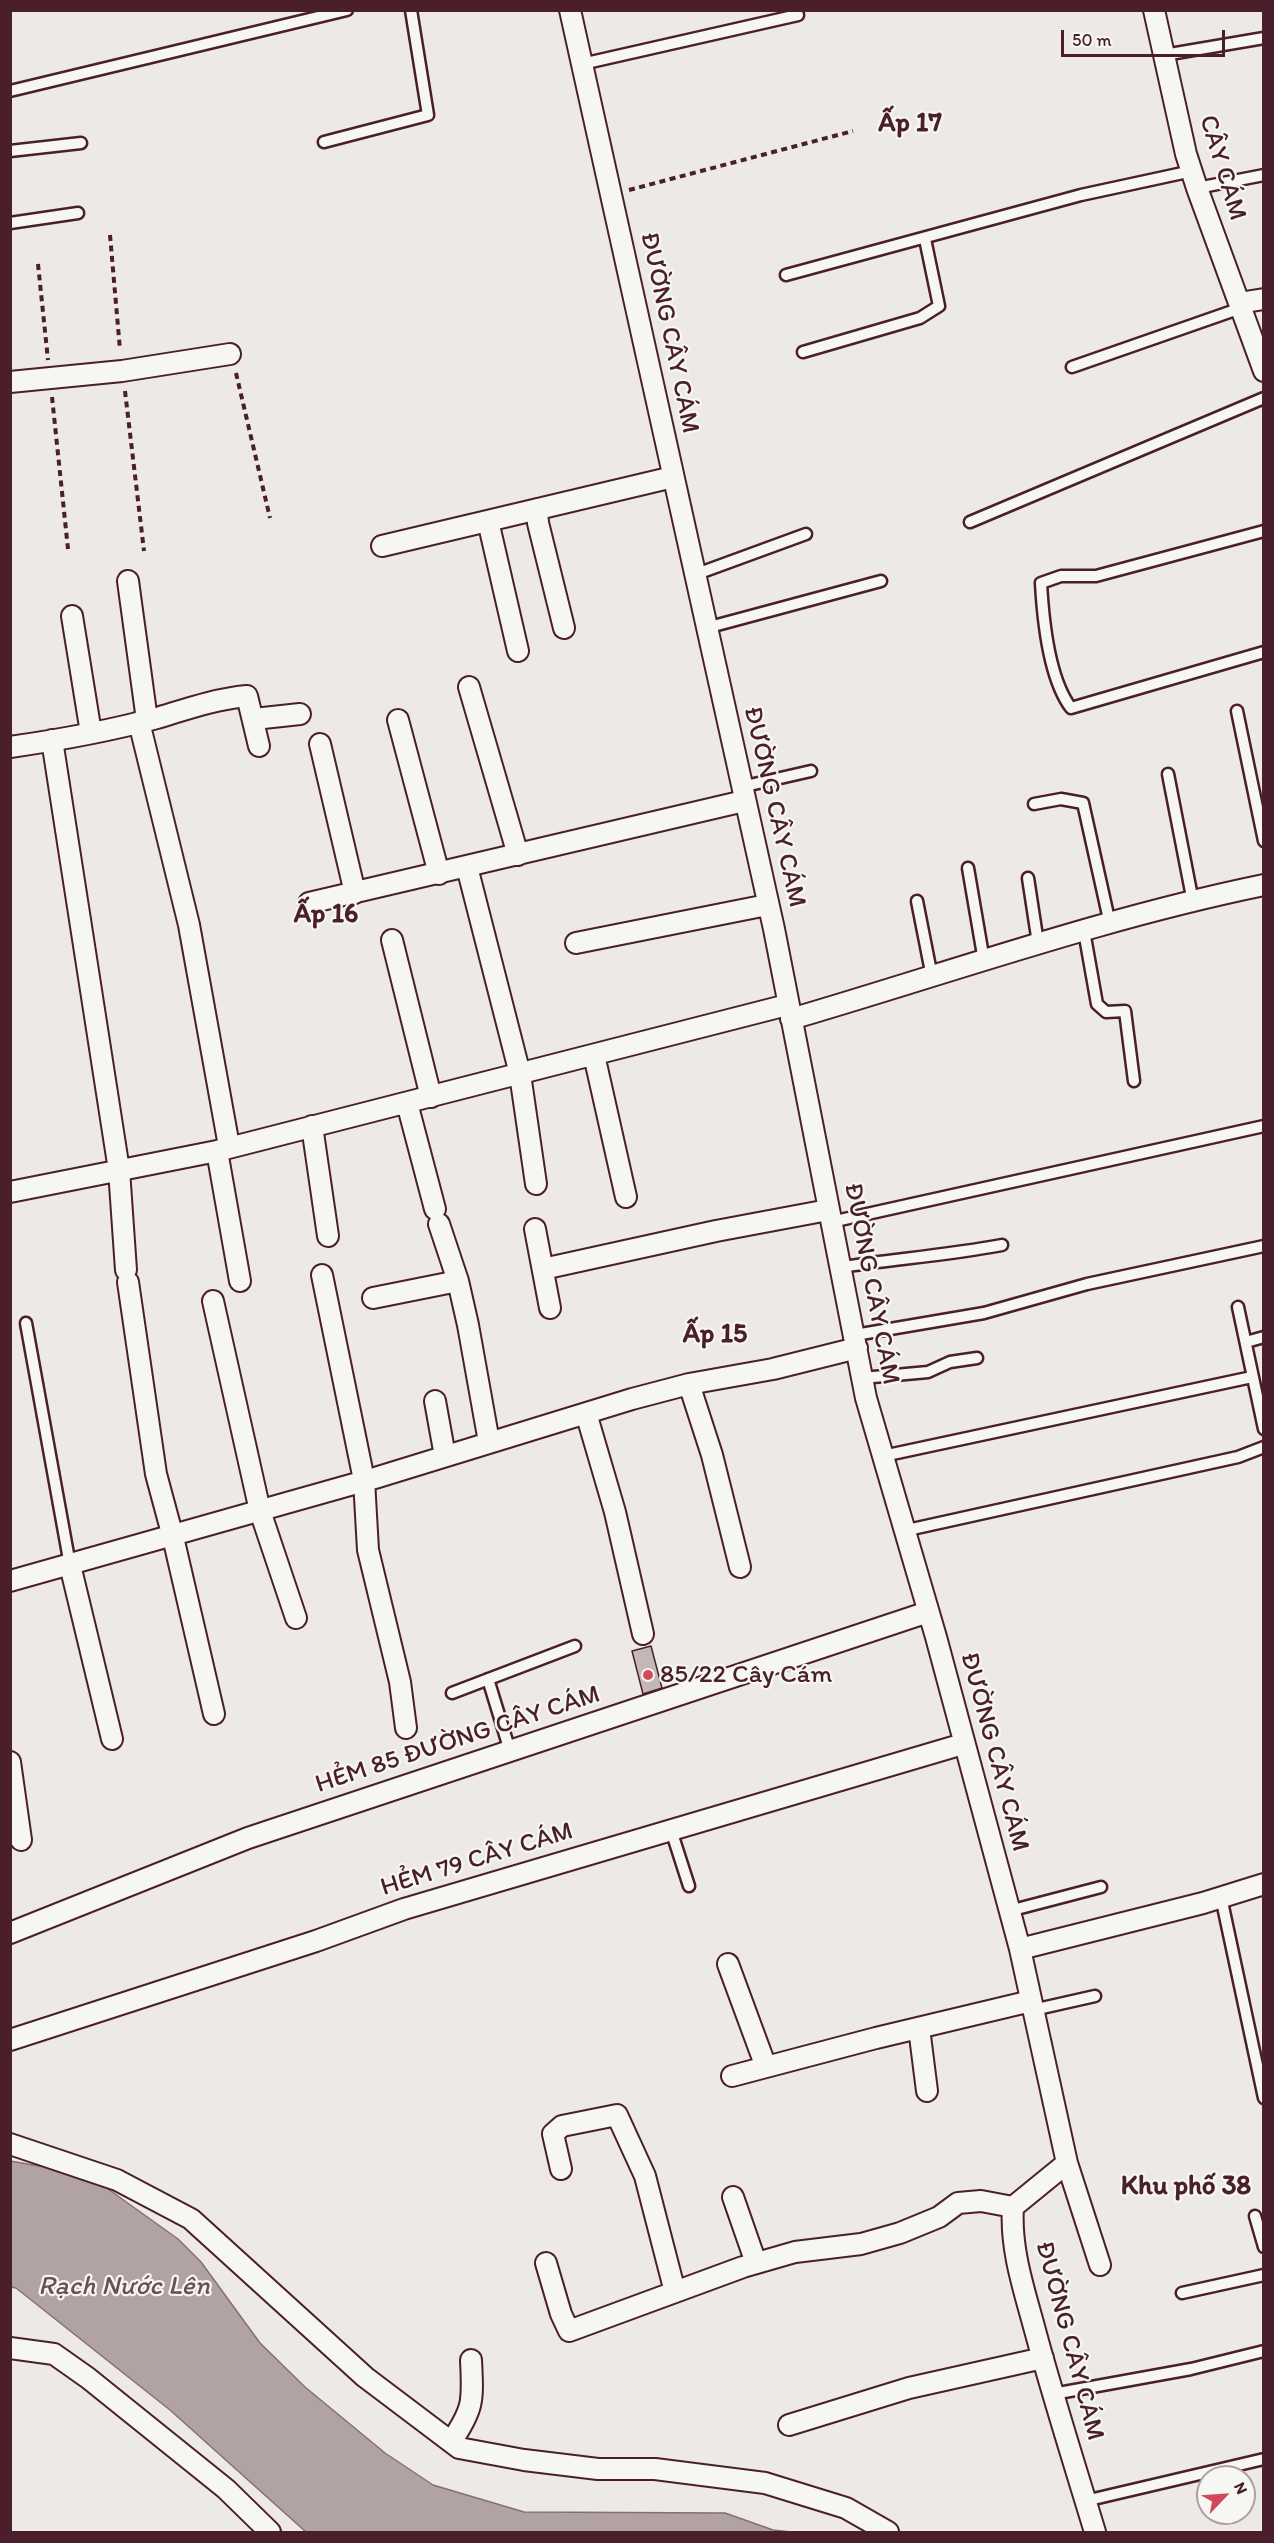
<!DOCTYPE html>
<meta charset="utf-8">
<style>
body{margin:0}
#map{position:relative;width:1274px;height:2543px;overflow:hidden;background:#ece9e6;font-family:Itim,sans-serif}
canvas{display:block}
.frame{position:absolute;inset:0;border:12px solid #4a1f2b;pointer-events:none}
.north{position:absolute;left:1196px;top:2465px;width:60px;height:60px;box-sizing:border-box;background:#f6f6f2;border:2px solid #b1a0a2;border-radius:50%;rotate:65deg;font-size:16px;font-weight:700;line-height:24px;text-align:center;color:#4a1f2b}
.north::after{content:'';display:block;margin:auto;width:21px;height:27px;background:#d1495b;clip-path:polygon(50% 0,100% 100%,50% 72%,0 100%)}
.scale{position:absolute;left:1061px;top:30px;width:164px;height:27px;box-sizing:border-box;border:3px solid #4a1f2b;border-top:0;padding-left:8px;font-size:18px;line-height:21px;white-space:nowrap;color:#4a1f2b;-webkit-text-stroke:4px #f6f6f2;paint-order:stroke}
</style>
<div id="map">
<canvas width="1274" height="2543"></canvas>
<div class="frame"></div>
<div class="north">N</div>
<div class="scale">50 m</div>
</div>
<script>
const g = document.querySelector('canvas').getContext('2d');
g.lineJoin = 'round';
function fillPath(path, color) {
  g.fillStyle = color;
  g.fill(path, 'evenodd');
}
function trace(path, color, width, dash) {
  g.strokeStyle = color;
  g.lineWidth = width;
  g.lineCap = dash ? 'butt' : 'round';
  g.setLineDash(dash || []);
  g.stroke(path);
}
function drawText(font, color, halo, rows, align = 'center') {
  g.font = font + ' Itim,sans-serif';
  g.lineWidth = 4.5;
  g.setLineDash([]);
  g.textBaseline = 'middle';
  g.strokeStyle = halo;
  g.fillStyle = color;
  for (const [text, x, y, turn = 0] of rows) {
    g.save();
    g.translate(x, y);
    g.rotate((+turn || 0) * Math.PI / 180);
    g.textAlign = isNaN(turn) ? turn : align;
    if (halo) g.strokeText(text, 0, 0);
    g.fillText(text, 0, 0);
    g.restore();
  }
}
const water = new Path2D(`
 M10,2161L51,2168L104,2186L178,2239L201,2262L260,2343L305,2387L385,2453L433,2485L524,2512L725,2513L773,2530L791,2532H306L170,2410L16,2288L11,2287Z`);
fillPath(water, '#b1a2a3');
trace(water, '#886e73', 1.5);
const building = new Path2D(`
 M651,1646L662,1688L643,1694L632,1651Z`);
fillPath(building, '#c4b7b7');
trace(building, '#4a1f2b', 1.5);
const service = new Path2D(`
 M1164,55L1264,38
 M582,64L798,15
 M10,91L347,10
 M324,142L428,115L411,10
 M10,151L81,143
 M1197,188L1264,175
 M10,223L78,213
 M786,275L1081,195L1192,171
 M803,352L920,318L939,306L925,239
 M1072,367L1241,308
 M970,522L1264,398
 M1264,531L1096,576H1061L1041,583C1043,619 1049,679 1071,708L1264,652
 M694,575L806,534
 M706,628L881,581
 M1237,711L1264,841
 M1168,774L1193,902
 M741,787L811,771
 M1034,804L1061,799L1083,803L1110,924
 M968,868L984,961
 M1028,878L1038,943
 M917,901L932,977
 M1084,931L1097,1004L1106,1012L1125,1011L1134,1081
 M831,1222L1264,1126
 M842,1267C895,1259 949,1255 1002,1245
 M1238,1307L1264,1429
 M26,1323L70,1565
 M855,1335L984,1313L1087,1284L1264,1246
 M1246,1342L1264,1337
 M862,1378L928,1372L950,1362L977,1358
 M883,1456L1252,1377
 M903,1531L1238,1457L1264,1447
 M488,1679L510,1751
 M452,1693L575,1646
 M671,1830L689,1886
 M1221,1897L1264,2098
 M1009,1911L1101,1887
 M1033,2010L1095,1996
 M1255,2216L1264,2247
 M1182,2293L1264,2275
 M1053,2394L1191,2369L1264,2351
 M1085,2501L1264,2459`);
const minor = new Path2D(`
 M570,10L774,929L866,1398L936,1637L1020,1949L1067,2163L1013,2207C1010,2251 1025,2292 1036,2334C1054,2400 1075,2466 1095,2532
 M1154,10L1186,154L1197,188L1264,371
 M1239,303L1264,299
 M10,382L122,371L230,354
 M537,509L538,523L564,628
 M488,521L518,651
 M382,546L673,477
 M128,581L147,720
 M72,616L91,733
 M469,687L518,855
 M254,719L300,714
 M398,720L439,874
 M139,722L189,925L229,1146
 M52,740L119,1170L126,1270
 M320,744L355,893
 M10,747C59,740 109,731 157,718C187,709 215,699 247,696L259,746
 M467,867L520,1074L536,1184
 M309,903L744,801
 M392,940L431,1097
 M576,943L767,905
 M791,1019C948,973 1103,918 1264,885
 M594,1055L626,1197
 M407,1103L435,1209
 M312,1126L328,1236
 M217,1151L240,1281
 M10,1192L217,1151L787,1005
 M439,1224L458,1281L468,1325L489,1442
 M535,1229L550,1308
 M543,1269L716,1231L828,1210
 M322,1275L364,1480L368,1550L400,1682L406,1728
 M128,1282L156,1474L173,1537L214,1714
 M373,1298L458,1281
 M213,1301L260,1511L296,1618
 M689,1384L712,1455L740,1567
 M435,1401L445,1456
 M586,1413L615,1512L643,1634
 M70,1565L112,1739
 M10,1581L375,1478L632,1399L689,1384L773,1369L857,1348
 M10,1762L21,1840
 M10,1933L248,1838L928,1612
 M1020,1949L1203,1903L1264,1884
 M728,1964L766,2067
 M919,2028L927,2091
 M10,2040L316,1941L404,1909L963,1744
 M732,2076L876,2038L1031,2001
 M10,2144L117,2180L191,2219L365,2377L459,2448L524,2460L598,2469H655L765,2483L846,2508L888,2532
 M1067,2163L1100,2265
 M561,2169L553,2134L562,2126L617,2115L645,2176L675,2292
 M733,2197L756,2263
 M546,2263L561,2314L569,2331L743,2267L795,2252L861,2244L900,2233L939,2217L958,2203L981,2201L1013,2207
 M10,2348L54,2354L88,2378L226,2489L270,2532
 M789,2425L909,2388L1043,2358
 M451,2442C474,2408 473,2401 471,2360`);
trace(service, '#4a1f2b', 15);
trace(minor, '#4a1f2b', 24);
trace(new Path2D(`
 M629,190L853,131
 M110,235L120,350
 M38,264L48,360
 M236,373L270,518
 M125,391L144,551
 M52,397L68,549`), '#4a1f2b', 4, [6, 4.5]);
trace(service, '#f6f6f2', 10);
trace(minor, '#f6f6f2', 20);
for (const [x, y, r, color] of [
 [648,1675,6,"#d1495b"]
]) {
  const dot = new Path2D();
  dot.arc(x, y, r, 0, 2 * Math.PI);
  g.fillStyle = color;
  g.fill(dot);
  trace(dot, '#f6f6f2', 2);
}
drawText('26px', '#4a1f2b', '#f6f6f2', [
 ["CÂY CÁM",1222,168,73],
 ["ĐƯỜNG CÂY CÁM",669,333,78],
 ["ĐƯỜNG CÂY CÁM",774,807,77],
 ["ĐƯỜNG CÂY CÁM",871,1284,79],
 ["HẺM 85 ĐƯỜNG CÂY CÁM",458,1740,-18],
 ["ĐƯỜNG CÂY CÁM",994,1752,75],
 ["HẺM 79 CÂY CÁM",477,1860,-17],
 ["ĐƯỜNG CÂY CÁM",1069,2341,75]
]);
drawText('26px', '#4a1f2b', '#f6f6f2', [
 ["85/22 Cây Cám",660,1675]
], 'left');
drawText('bold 27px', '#4a1f2b', '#f6f6f2', [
 ["Ấp 17",910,124],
 ["Ấp 16",326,915],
 ["Ấp 15",715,1335],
 ["Khu phố 38",1186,2187]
]);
drawText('italic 27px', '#6e4d55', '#f6f6f2', [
 ["Rạch Nước Lên",124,2287]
]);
</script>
